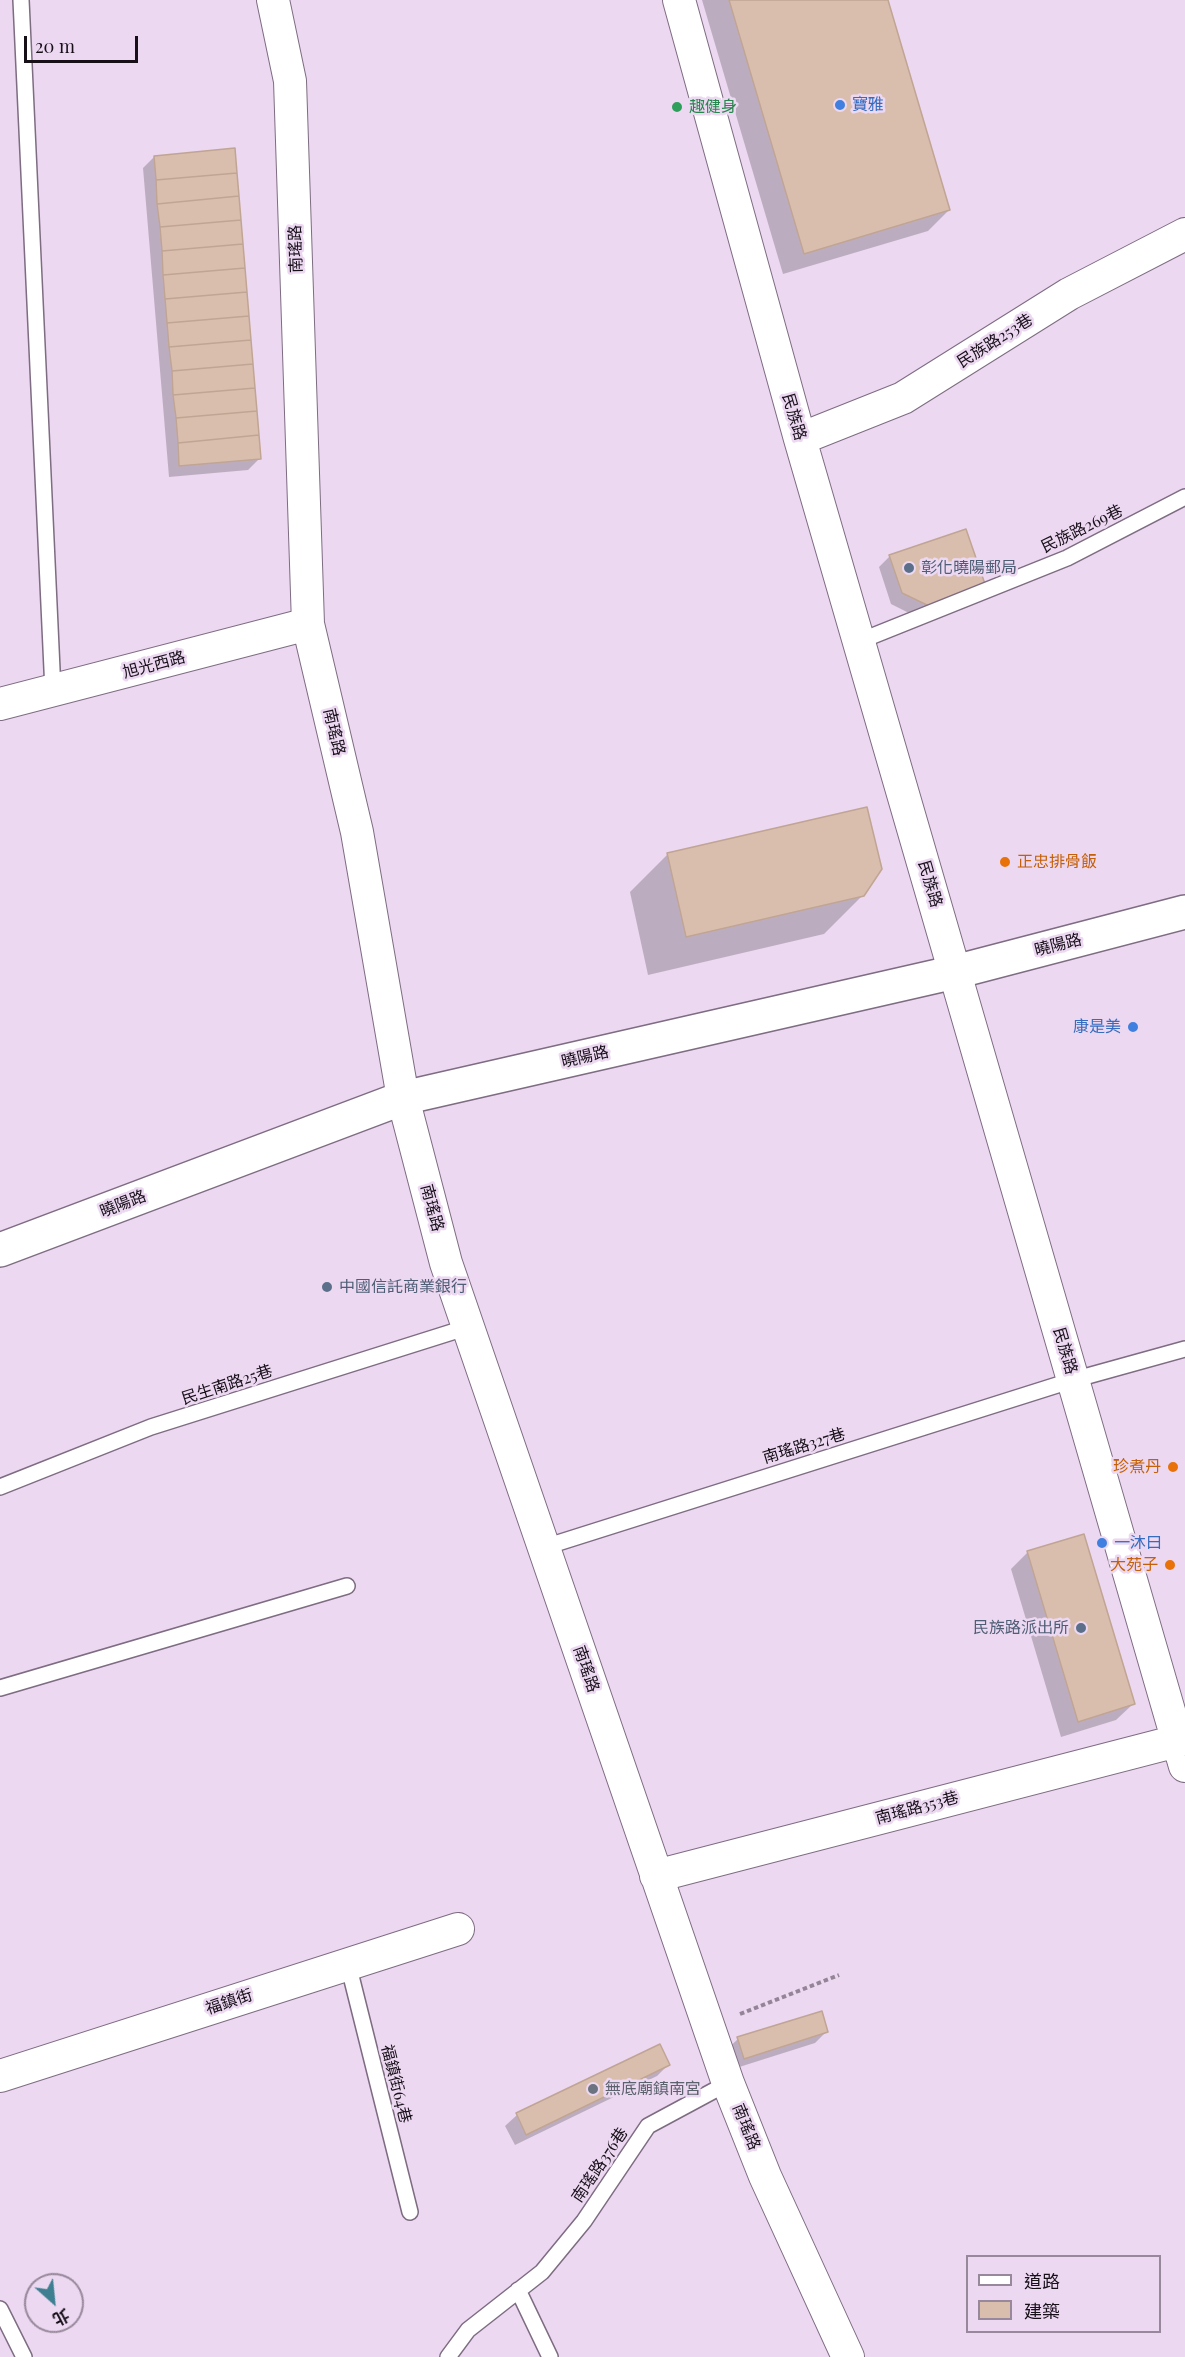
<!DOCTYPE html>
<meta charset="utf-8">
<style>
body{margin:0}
#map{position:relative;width:1185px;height:2357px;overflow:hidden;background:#ecd8f1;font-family:"Playfair Display","Noto Sans TC",serif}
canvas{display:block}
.legend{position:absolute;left:966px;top:2255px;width:195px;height:78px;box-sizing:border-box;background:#ecd8f1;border:2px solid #97889b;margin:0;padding:8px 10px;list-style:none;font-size:18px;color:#171019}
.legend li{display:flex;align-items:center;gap:12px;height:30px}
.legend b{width:30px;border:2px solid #97889b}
.north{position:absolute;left:24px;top:2273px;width:60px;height:60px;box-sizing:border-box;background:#ecd8f1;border:2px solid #97889b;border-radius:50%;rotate:153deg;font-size:16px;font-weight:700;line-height:24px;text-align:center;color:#171019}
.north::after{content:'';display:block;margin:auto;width:21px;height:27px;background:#3e7f92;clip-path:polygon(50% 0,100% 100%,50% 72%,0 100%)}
.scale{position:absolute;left:24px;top:36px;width:114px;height:27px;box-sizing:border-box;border:3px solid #171019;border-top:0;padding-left:8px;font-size:18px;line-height:21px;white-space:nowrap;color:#171019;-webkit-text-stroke:4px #ecd8f1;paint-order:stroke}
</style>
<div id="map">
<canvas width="1185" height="2357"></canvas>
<ul class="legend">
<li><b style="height:8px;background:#fff"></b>道路</li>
<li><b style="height:16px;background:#dabead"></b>建築</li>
</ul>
<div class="north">北</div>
<div class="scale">20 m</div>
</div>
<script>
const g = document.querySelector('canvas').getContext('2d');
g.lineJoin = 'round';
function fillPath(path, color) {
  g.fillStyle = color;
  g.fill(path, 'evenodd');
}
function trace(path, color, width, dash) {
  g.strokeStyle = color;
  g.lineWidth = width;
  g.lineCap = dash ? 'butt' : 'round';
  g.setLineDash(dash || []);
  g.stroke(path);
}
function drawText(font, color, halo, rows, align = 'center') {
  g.font = font + ' "Playfair Display","Noto Sans TC",serif';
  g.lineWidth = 5;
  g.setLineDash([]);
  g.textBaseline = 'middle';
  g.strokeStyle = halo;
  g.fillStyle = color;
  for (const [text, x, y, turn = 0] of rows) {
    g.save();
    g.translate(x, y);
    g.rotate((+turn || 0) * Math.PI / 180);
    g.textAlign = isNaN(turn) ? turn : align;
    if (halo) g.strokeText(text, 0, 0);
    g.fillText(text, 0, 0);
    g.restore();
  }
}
fillPath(new Path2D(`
 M702,0H886L949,210L928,231L783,274Z
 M154,157L259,459L248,470L169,477L143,168Z
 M890,556L984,587L917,617L891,604L879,567Z
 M668,854L863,895L824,934L648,975L630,892Z
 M1028,1552L1133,1704L1116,1720L1061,1737L1011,1569Z
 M826,2032L815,2043L733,2069L726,2050L738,2039Z
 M659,2046L668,2065L657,2076L515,2145L505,2126L517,2115Z`), '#0003');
const building = new Path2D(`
 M729,0H888L950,210L804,254Z
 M235,148L237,173L156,180L154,156Z
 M237,173L239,196L157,204L156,180Z
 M239,196L241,220L160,227L157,204Z
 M241,220L243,244L162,251L160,227Z
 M243,244L245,268L163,275L162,251Z
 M245,268L247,292L165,299L163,275Z
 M247,292L249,316L167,323L165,299Z
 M249,316L251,340L169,347L167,323Z
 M251,340L253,364L172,371L169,347Z
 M253,364L255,388L173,395L172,371Z
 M255,388L257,411L176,418L173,395Z
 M257,411L259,435L178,443L176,418Z
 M259,435L261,459L179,466L178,443Z
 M966,529L986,587L929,606L902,593L889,555Z
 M867,807L882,869L864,896L686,937L667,853Z
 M1084,1534L1135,1704L1078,1722L1027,1551Z
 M822,2011L828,2032L744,2059L737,2037Z
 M660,2044L670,2065L526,2135L516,2113Z`);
fillPath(building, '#dabead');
trace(building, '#c0a594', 1.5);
const service = new Path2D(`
 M21,0L53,691
 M860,641L1067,558L1185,497
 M0,1487L151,1427L468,1327
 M545,1547L1073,1380L1185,1349
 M0,1688L347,1586
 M348,1964L410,2212
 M518,2290L550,2357
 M0,2309L24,2357
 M448,2357L468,2330L542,2272L584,2221L648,2126L728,2083`);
const minor = new Path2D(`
 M273,0L290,81L308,624L357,832L403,1098L446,1263L728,2083L765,2176L848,2357
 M679,0L800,439L1185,1766
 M800,439L903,398L1069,294L1185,234
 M0,704L308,624
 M656,1876L1185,1739
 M0,2076L458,1929`);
const tertiary = new Path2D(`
 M0,1250L403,1098L955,972L1185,912`);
trace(service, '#7e6c82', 18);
trace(minor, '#7e6c82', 34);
trace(tertiary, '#7e6c82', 36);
trace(new Path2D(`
 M740,2014L839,1975`), '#938497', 4, [4.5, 3]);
trace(service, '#fff', 15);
trace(minor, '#fff', 32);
trace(tertiary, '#fff', 33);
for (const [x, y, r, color] of [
 [840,105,6,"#3f7fe0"],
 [677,107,6,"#2e9e5b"],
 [909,568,6,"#5c6f8a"],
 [1005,862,6,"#e8710a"],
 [1133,1027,6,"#3f7fe0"],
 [327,1287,6,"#5c6f8a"],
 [1173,1467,6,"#e8710a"],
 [1102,1543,6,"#3f7fe0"],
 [1170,1565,6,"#e8710a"],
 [1081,1628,6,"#5c6f8a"],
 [593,2089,6,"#6b7280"]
]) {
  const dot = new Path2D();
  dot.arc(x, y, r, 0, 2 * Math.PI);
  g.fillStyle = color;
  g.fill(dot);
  trace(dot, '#ecd8f1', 2);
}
drawText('16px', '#366cbe', '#ecd8f1', [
 ["寶雅",852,105],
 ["康是美",1121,1027,"right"],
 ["一沐曰",1114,1543]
], 'left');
drawText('16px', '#27864d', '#ecd8f1', [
 ["趣健身",689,107]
], 'left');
drawText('16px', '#171019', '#ecd8f1', [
 ["南瑤路",296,249,-92],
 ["民族路253巷",995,341,-32],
 ["民族路",794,417,74],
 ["民族路269巷",1082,529,-26],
 ["旭光西路",154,665,-15],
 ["南瑤路",334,732,77],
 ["民族路",930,884,74],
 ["曉陽路",1058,945,-14],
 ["曉陽路",585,1057,-13],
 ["曉陽路",123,1204,-21],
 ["南瑤路",432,1208,75],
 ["民族路",1065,1351,74],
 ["民生南路25巷",227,1385,-18],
 ["南瑤路327巷",804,1446,-17],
 ["南瑤路",586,1669,71],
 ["南瑤路353巷",917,1808,-15],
 ["福鎮街",229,2002,-18],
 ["福鎮街64巷",396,2084,76],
 ["南瑤路",746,2127,68],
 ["南瑤路376巷",600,2165,-56]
]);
drawText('16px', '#4e5e75', '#ecd8f1', [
 ["彰化曉陽郵局",921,568],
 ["中國信託商業銀行",339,1287],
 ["民族路派出所",1069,1628,"right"]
], 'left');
drawText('16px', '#c56008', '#ecd8f1', [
 ["正忠排骨飯",1017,862,"left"],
 ["珍煮丹",1161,1467],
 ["大苑子",1158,1565]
], 'right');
drawText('16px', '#5b616d', '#ecd8f1', [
 ["無底廟鎮南宮",605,2089]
], 'left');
</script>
